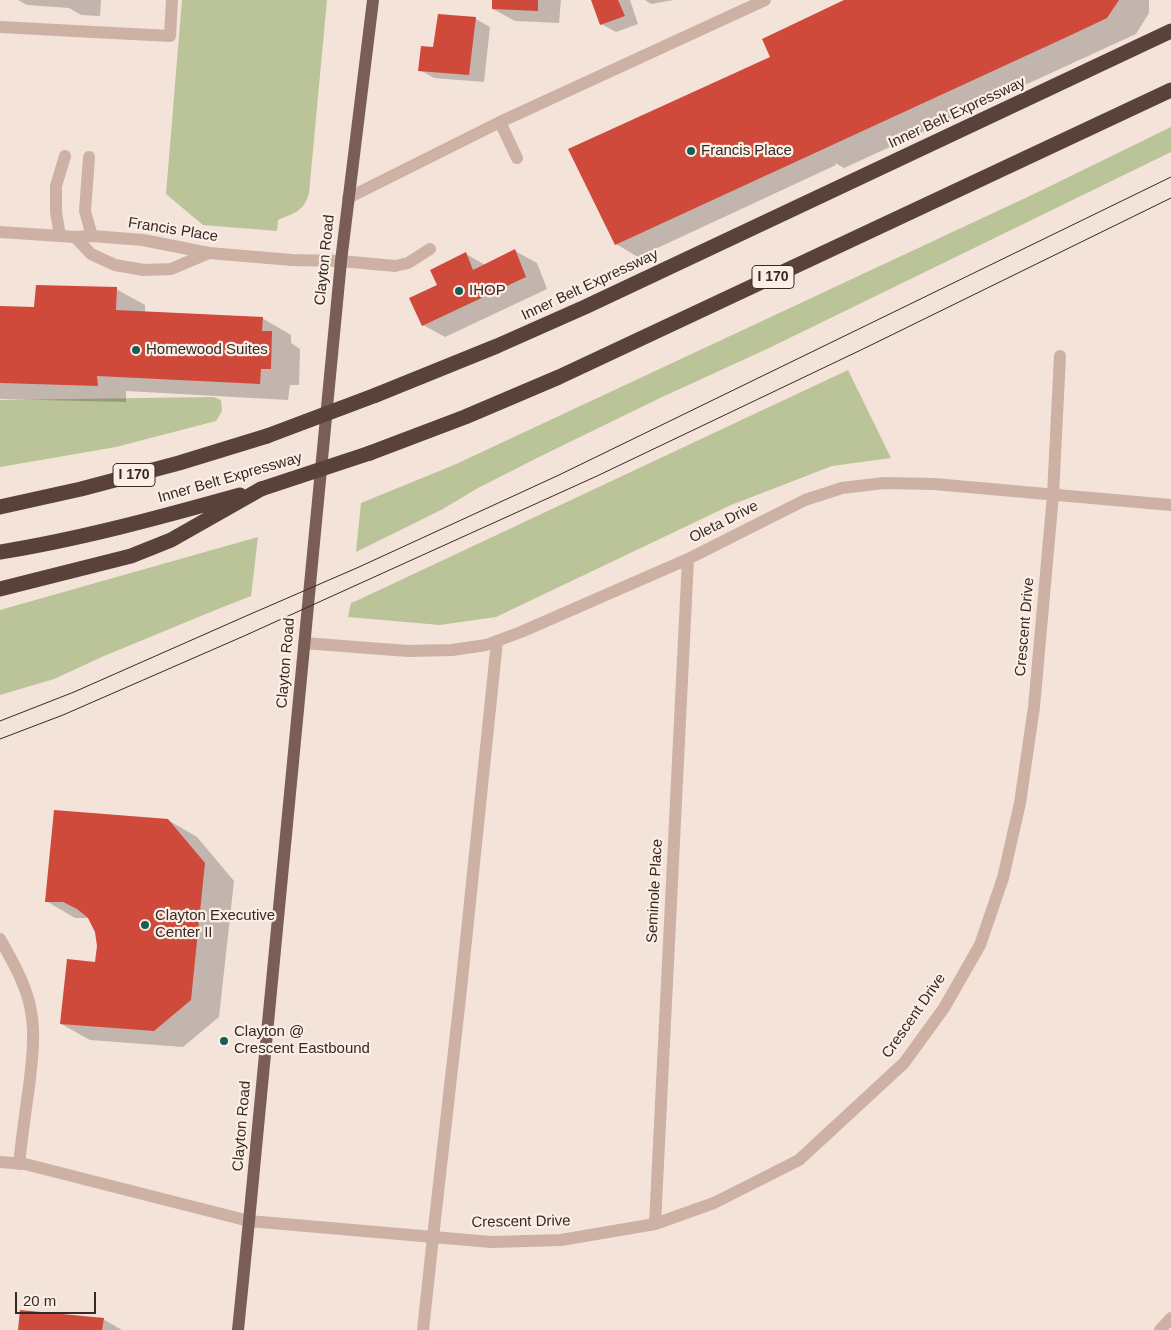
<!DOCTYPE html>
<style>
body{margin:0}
#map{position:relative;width:1171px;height:1330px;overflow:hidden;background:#f3e3d9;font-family:Arial,sans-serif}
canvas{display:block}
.scale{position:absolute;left:15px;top:1292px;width:81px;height:22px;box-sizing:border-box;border:2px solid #372926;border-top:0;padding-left:6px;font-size:15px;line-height:18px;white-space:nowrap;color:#372926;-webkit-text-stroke:4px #fbeee5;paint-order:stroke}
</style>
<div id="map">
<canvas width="1171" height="1330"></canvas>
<div class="scale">20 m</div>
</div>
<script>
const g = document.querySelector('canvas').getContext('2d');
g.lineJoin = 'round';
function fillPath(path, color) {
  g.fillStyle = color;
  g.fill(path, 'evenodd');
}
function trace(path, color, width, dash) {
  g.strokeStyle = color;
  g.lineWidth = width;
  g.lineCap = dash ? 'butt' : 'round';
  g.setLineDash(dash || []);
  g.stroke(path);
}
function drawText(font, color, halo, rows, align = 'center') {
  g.font = font + ' Arial,sans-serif';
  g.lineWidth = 4.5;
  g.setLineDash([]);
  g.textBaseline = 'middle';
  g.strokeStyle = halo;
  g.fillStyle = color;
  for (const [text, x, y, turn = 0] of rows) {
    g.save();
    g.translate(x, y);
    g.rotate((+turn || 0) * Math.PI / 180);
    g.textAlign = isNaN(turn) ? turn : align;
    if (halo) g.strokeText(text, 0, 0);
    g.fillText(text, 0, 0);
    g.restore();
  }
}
fillPath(new Path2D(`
 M182,0H327L309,193C304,212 294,213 278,220L277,231L203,225L166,194Z
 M1171,127V152L767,349L660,398L541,456L478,488L441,510L356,552L361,503L454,465L1036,193Z
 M848,370L891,458L832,466L731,505L496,617L440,625L348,617L351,603L356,601Z
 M214,397L221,400L222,411L216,421L116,447L0,467V400Z
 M258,537L251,596L213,611L104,656L54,679L0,695V610Z`), '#bbc398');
fillPath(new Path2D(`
 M18,0H101L100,16L81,15L69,8L27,5Z
 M494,0H561L559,23L515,21L493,9Z
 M593,0H630L638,24L616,32L601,24Z
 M645,0H674L651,4Z
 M847,0H1149V13L1136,34L844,168L835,163L836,165L638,257L616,244L770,58Z
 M439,16L476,19L490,27L484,82L434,78L420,70L434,49Z
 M515,251L537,263L547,289L445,337L423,325L439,285L466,254L485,265Z
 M116,289L145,305V313L262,318L291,335V343L300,349L299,385H290L288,400L126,391V402L0,399V307L35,308Z
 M168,820L197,837L234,881L219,1017L183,1047L90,1040L61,1024L96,963L98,946L96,932L89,918H75L46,901Z
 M103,1319L122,1330H19Z`), '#0003');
fillPath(new Path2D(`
 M492,0H538V11L492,9Z
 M591,0H618L625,16L600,25Z
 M844,0H1119L1107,18L1069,36L615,245L568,149L770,57L762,39Z
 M438,14L476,17L469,75L418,71L421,46L433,47Z
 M515,249L526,277L422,326L409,298L437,285L430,270L466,252L473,270Z
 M36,285L117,287L116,310L263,317L262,331H272L271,369H261L260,384L97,376L98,386L0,383V306L34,307Z
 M54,810L168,819L205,863L191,1000L154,1031L60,1024L67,959L95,962L97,946L95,932L88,918L77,909L63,902H45Z
 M20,1310L104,1318L102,1330H18Z`), '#cf4a3b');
trace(new Path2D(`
 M0,27L170,36L172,0
 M500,122L517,158
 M89,157L85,211L92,236
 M60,236L56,212V186L65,156
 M75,237L91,254L115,265L144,270L171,269L209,253
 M341,261L395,266L408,263L430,249
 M0,939C12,960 25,983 30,1006C36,1033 32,1060 29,1087C25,1113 22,1138 19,1164
 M0,1162L25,1164L249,1221
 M423,1330L433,1237L461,989L497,641`), '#ccb1a4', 12);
trace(new Path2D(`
 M348,198L500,122L765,0
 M0,232L75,237L92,236L143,240L209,253L292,260L341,261
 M304,643L408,651L452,650L486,645L521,632L688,559L805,500L842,488L884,483L934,484L1171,505
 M249,1221L491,1242L561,1240L655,1224L714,1203L799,1160L904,1063L944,1008L980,945L1003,878L1020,803L1034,707L1053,495L1060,356
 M655,1224L688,559
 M1160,1330L1171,1318`), '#ccb1a4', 12);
trace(new Path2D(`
 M238,1330L249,1221L341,261L373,0`), '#7a5d56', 12);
trace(new Path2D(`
 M376,395L497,346L585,307L1171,31
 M370,453L465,417L559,377L1171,90
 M0,507L81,489L179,463L267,436
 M0,552C81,539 161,517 240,495
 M0,589L131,556L171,540L261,489`), '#59413c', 15);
trace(new Path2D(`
 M0,721L74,692L246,616L359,567L559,475L1171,177
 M0,739L63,715L244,636L597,476L863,349L1171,198`), '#372926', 1);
trace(new Path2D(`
 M267,436L376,395
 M261,489L370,453`), '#59413c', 15);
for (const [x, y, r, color] of [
 [691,151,5,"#185c57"],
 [459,291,5,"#185c57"],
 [136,350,5,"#185c57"],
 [145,925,5,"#185c57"],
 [224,1041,5,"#185c57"]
]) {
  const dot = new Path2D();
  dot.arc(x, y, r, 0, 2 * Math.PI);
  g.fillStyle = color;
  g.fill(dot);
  trace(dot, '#fbeee5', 2);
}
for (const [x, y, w] of [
 [773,277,42],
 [134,475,42]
]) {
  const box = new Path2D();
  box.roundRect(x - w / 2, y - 11.5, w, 23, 4);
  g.fillStyle = '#fbeee5';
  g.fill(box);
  trace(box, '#372926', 1);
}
drawText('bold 14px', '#372926', null, [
 ["I 170",773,277],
 ["I 170",134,475]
]);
drawText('15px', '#372926', '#fbeee5', [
 ["Inner Belt Expressway",957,113,-25],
 ["Francis Place",173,230,9],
 ["Clayton Road",325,260,-84],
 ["Inner Belt Expressway",590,285,-25],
 ["Inner Belt Expressway",230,478,-16],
 ["Oleta Drive",724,522,-27],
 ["Crescent Drive",1025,627,-85],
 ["Clayton Road",286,663,-85],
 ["Seminole Place",655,891,-87],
 ["Crescent Drive",914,1016,-55],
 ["Clayton Road",242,1126,-85],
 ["Crescent Drive",521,1222,-1]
]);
drawText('15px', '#372926', '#fbeee5', [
 ["Francis Place",701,151],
 ["IHOP",469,291],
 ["Homewood Suites",146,350],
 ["Clayton Executive",155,916],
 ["Center II",155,933],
 ["Clayton @",234,1032],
 ["Crescent Eastbound",234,1049]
], 'left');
</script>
